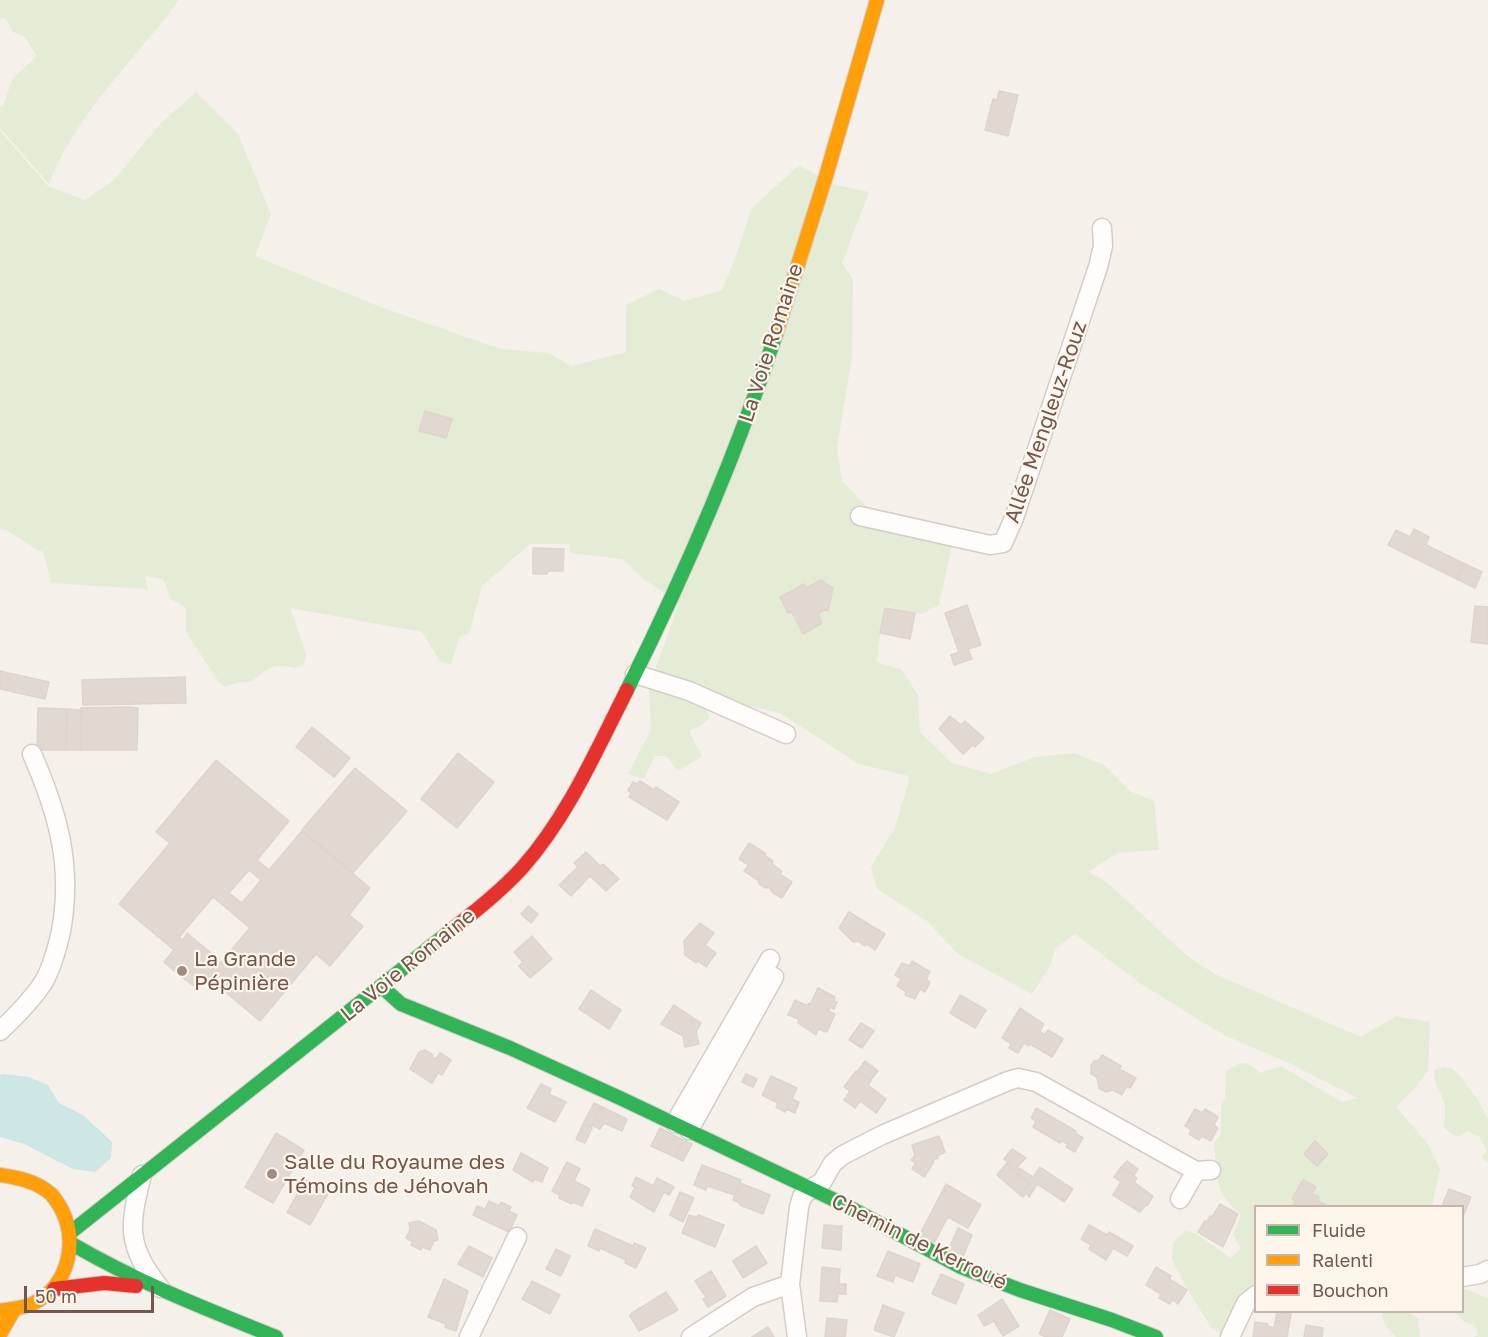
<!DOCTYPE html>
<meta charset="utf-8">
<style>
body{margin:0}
#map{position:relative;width:1488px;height:1337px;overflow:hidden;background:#f6f0ea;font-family:"Golos Text",sans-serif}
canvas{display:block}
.legend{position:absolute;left:1254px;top:1205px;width:210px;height:108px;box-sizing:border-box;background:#fef5eb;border:2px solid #c6b5ab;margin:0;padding:8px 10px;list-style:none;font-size:18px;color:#73564c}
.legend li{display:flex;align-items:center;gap:12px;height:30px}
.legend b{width:30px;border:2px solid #c6b5ab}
.scale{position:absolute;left:24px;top:1286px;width:130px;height:27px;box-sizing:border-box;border:3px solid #73564c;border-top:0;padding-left:8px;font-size:18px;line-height:21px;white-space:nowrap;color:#73564c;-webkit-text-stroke:4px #fef5eb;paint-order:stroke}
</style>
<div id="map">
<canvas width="1488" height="1337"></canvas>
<ul class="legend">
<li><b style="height:8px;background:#30b455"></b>Fluide</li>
<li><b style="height:8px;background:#ff9f0a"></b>Ralenti</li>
<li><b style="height:8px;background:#e5322d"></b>Bouchon</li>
</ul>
<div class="scale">50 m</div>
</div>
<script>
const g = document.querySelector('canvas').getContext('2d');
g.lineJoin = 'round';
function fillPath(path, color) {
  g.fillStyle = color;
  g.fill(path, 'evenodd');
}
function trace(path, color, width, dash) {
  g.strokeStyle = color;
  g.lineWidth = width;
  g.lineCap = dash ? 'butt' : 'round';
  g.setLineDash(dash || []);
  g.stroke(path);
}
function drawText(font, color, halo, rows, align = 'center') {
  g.font = font + ' "Golos Text",sans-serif';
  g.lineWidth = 4.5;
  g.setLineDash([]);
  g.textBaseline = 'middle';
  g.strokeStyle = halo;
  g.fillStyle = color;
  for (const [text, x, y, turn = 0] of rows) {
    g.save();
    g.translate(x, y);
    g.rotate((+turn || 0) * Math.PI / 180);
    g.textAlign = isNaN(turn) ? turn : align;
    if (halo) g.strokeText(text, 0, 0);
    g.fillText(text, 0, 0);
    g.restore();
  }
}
fillPath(new Path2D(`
 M0,0H179C135,60 76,113 49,184L0,128V107H3L12,79L37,56L24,36L13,32L6,19L0,18Z
 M196,92L238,134L271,214L255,256L378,306L449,331L501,349L548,353L572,366L626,352V305L659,289L684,301L722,290L736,256L751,209L799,165L836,185L869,192L842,263L853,279L852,357L837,447L842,481L870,510L953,540L939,605L922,614L884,606L877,662L902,670L918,695L920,732L952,763L991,774L1035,757L1074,753L1104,765L1130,791L1154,801L1159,850L1117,853L1089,872L1108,883L1186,955L1215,974L1361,1037L1396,1016L1430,1022L1428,1071L1414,1089L1396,1107L1428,1144L1440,1169L1432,1206H1256L1255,1289L1223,1334L1212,1329L1185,1285L1172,1259L1173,1243L1185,1231L1195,1233L1231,1258L1241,1248L1233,1235L1241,1214C1213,1193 1217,1174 1214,1143L1221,1134V1107L1225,1098L1226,1071C1243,1061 1245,1059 1260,1073L1281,1066L1342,1102L1358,1098L1289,1063L1224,1035L1141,984L1075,934L1055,949L1050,966L1032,994L958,954L926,920L877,889L871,867L894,829L909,781L908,776L859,764L778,712L727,702L697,698C700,707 707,709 710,718L702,725L689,731L702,756L678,771L666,756H655L644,779L628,774L651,730L649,687L679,603L642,578L623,559L570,553L569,544H530L482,586L469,634L460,636L451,665L440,661L422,632L290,608L306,654L304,664L295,668C276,663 265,668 252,682H240L224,687L216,678L186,632V608L171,599L163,579L145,576L148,589L51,583L43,552C26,545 16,533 0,528V131L48,186L85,200L114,180L160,124Z
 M1444,1067L1453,1069L1461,1077L1478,1100L1488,1120V1163L1481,1158L1487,1151L1480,1137L1467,1131L1458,1137L1450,1133L1443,1126C1452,1097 1433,1093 1434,1070Z
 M1466,1289L1488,1299V1337H1473L1478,1335L1475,1325L1464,1322L1455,1312H1462L1463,1290Z
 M1382,1312H1409L1418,1318L1420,1337H1396L1385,1325Z`), '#e4ecd5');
fillPath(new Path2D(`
 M4,1074L29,1077L48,1085L59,1103L83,1115L112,1142L111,1158L95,1172L73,1169L24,1144L0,1137V1075Z`), '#cde6e6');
const building = new Path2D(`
 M999,91L1018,95L1008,136L985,130L993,99L997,100Z
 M425,411L452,419L446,438L419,431Z
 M1414,529L1429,537L1426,545L1465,564L1457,579L1388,545L1396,530L1410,537Z
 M533,548L564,549L563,571H548L547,574H533Z
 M1465,564L1482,572L1475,588L1457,579Z
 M821,580L833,588L828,611L824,610L818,614L822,623L803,634L792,612L788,613L780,597L804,584L806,588Z
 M967,605L981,645L968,649L972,659L954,665L951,655L959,652L945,613Z
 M1475,606L1488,607V644L1471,642Z
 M885,608L915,613L910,639L880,633Z
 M0,671L49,682L45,699L0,689Z
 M185,677L186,703L83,705L82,680Z
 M129,707L138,708L137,750H81V708Z
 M38,708L67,709L66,750H37Z
 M67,709L82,710L81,750H66Z
 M950,716L961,725L965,721L984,738L975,747L973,745L963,754L939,729Z
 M312,727L350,758L334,777L296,747Z
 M458,753L494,782L457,828L421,799Z
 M216,760L289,821L257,860L269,870L302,831L370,888L349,915L363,926L330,966L316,954L260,1021L205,975L195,987L179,975L164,962L174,950L119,904L170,843L156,832ZM249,870L261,880L242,903L229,893ZM213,897L250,928L216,968L213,965L218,959L187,933L183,940L179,937Z
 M355,768L407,811L353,873L302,830Z
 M640,781L654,790L656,787L679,802L667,820L629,797L631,793L628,790L633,782L637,784Z
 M749,843L766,854L765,856L773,861L772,864L782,871L780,874L792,882L782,898L773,893L769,887L765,888L759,884L758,880L744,871L749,865L739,859Z
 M586,852L600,866L603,864L619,879L606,891L590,876L571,896L559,885L578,867L574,863Z
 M528,906L538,914L531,923L521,914Z
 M849,912L885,934L875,950L866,944L865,946L858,941L853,942L839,928Z
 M700,923L714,933L705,945L716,953L706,967L698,961L696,963L685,955L684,941Z
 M532,936L552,959L530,978L519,966L523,962L514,952Z
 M912,961L930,972L926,980L930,982L925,992L920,989L915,999L905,995L906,992L897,986L901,979L895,975L902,963L909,966Z
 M818,988L835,997L834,1001L837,1002L834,1009L830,1007L828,1011L835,1014L827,1032L818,1029L816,1035L798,1023L799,1019L788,1015L795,1000L806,1005L811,1003Z
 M591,990L621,1010L609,1029L579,1009Z
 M960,995L986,1010L975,1028L950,1013Z
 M674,1005L701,1023L696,1032L699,1044L685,1047L683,1036L661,1024Z
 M1020,1008L1044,1024L1040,1031L1045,1035L1048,1030L1063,1039L1052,1057L1030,1044L1029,1046L1024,1043L1018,1053L1009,1048L1011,1044L1002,1038Z
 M861,1023L874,1031L862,1048L849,1040Z
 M425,1050L433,1055L432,1057L436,1059L440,1053L451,1060L442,1075L438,1073L432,1083L410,1069L419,1052Z
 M1102,1055L1121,1066L1119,1069L1136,1078L1130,1088L1127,1086L1122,1095L1113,1090L1106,1092L1099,1088L1097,1077L1091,1074V1066L1094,1061L1099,1060Z
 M865,1061L878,1071L870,1081L858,1071Z
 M856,1071L871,1081L868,1085L886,1099L876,1113L860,1101L855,1108L844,1100L850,1091L844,1087Z
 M746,1074L757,1079L753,1087L742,1082Z
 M771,1076L797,1088L792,1099L799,1102L795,1113L786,1109L785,1112L776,1107L778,1103L762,1095Z
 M541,1084L551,1089L549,1094L566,1102L555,1122L527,1108Z
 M594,1103L600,1106L591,1127L583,1124Z
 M600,1106L627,1119L622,1131L604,1123L600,1129L592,1125Z
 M1036,1108L1076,1131L1075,1133L1083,1138L1075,1152L1066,1147L1068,1144L1062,1141L1060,1143L1033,1127L1036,1121L1031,1118Z
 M1195,1109L1202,1113L1205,1109L1218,1117L1214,1125L1218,1128L1211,1141L1202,1136L1199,1140L1189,1134L1191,1130L1185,1126Z
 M583,1124L592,1128L585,1143L576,1139Z
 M660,1128L683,1140L675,1157L651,1146Z
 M276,1133L304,1150L273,1203L245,1187Z
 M939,1136L945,1152L937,1156L938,1158L933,1160L934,1162L924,1177L912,1169L916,1163L911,1160L915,1155L912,1145Z
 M683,1140L692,1144L683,1161L675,1157Z
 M1315,1141L1328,1154L1317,1166L1304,1154Z
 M1012,1149L1026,1158L1017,1167L1033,1177L1040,1167L1073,1189L1064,1202L1037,1184L1029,1197L1026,1193L1023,1197L1020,1195L1030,1184L1006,1164L1008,1162L1004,1159Z
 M521,1153L548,1168L542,1182L534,1179L533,1182L513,1170Z
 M1127,1161L1138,1169L1134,1175L1122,1167Z
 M567,1162L580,1169L574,1181L590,1189L582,1206L573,1202L572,1204L559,1198L560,1195L552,1191Z
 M1006,1164L1030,1184L1020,1195L997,1175Z
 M702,1165L741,1180L735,1195L707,1186L706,1190L694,1185Z
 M1121,1167L1137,1178L1134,1182L1153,1196L1147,1206L1146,1205L1140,1212L1113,1195L1121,1182L1114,1177Z
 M636,1177L653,1186L657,1178L674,1187L669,1195L664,1192L654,1212L630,1197L635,1187L632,1186Z
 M306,1179L329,1192L310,1225L287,1212Z
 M1303,1180L1316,1187L1312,1194L1319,1197L1318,1201L1328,1206H1293L1296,1201L1292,1199Z
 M740,1183L770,1195L763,1214L740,1205V1203L733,1200Z
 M946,1184L981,1205L968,1228L948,1217L934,1243L919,1236Z
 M1449,1189L1471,1197L1462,1219V1206H1442Z
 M680,1192L694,1198L683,1222L670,1215Z
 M489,1201L499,1206L501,1202L511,1207L509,1211L517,1215L509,1232L473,1215L477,1206L485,1209Z
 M1220,1204L1238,1214L1223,1247L1198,1232L1205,1221L1207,1222L1210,1216L1212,1217Z
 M689,1215L697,1217L698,1215L724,1225L715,1247L682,1233Z
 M419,1221L436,1230L438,1240L434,1241L430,1250L422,1247L421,1250L411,1245L413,1242L406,1238L410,1230L409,1223Z
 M824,1225L842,1226L841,1250L822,1248Z
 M1089,1225L1107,1235L1109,1232L1133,1246L1127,1256L1113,1248L1106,1260L1089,1249L1091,1245L1081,1239Z
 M958,1228L972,1235L962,1259L948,1251Z
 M595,1229L633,1246L634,1243L646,1248L636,1268L625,1263L626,1260L600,1248L599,1251L588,1246Z
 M469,1246L492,1258L483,1277L458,1264Z
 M756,1246L767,1263L743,1278L733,1261Z
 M556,1249L570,1256L561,1276L546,1269Z
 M888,1251L920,1264L913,1282L895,1275L893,1282L877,1276Z
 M822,1267L840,1269L839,1284H846V1294H838L837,1302L820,1301Z
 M1156,1267L1171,1276L1169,1279L1187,1290L1178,1304L1172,1300L1170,1304L1159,1298L1161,1294L1146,1285Z
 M711,1271L726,1296L708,1307L703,1299L706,1297L695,1281Z
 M941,1274L964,1284L956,1304L932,1294Z
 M444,1279L468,1291L456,1331L445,1327L446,1324L428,1317Z
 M532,1281L560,1295L550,1314L522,1299Z
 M666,1292L678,1310L639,1331L630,1316L632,1313Z
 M1002,1299L1019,1326L1003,1336L994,1321L984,1326L978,1315Z
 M883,1305L904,1313L894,1337L874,1330Z
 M1050,1310L1070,1319L1062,1337H1046L1039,1334Z
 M1277,1312L1291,1314L1287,1337H1253L1255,1322L1268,1324L1267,1326L1274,1328Z
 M827,1318L847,1320L845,1337H825Z
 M1306,1325L1323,1328L1322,1337H1304Z
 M768,1327L774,1337H752Z`);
fillPath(building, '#e2d8d2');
trace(building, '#dfd3cd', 1.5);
const street = new Path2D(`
 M860,516L990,545L1003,543L1014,518L1098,267L1103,246L1102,228
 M635,674L689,691L786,734
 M0,1031C16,1016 31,1001 43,983C52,968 57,949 61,931C73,866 58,813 32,754
 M675,1123L770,959
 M689,1130L774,977
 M142,1175C129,1226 126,1245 160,1288
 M1180,1199L1196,1171
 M1462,1277L1480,1274L1488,1270
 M469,1337L517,1237
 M691,1337L753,1297L790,1284
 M797,1337L790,1284L799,1207L802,1197L810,1189L822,1182L833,1163L843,1155L882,1135L1008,1081L1018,1078L1036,1082L1196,1171L1211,1170
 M1230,1337L1246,1303L1256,1295`);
const fast = new Path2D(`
 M627,690C685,574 736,456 776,334
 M381,986L401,1004L510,1048L620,1098L843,1204L961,1267L1020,1290L1112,1320L1156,1337
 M71,1232L449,932
 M72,1244C137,1282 206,1309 276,1337`);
const slow = new Path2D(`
 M776,334L826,176L877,0
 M0,1175C19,1178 36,1181 51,1194C54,1197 57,1202 59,1205C80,1239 69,1287 32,1304C23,1308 10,1309 0,1311
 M0,1334L14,1310`);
const jam = new Path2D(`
 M449,932C474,912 500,892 522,868C568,816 596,751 627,690
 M54,1289L104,1283L136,1286`);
trace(street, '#d4ccc7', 21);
trace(fast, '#d5ccc7', 16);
trace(slow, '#d5ccc7', 16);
trace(jam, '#d5ccc7', 16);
trace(street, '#fefdfc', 18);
trace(fast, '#30b455', 14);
trace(slow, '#ff9f0a', 14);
trace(jam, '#e5322d', 14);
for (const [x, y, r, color] of [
 [182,971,6,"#a18c83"],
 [272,1174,6,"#a18c83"]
]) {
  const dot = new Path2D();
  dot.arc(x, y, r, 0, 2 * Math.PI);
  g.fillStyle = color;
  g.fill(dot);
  trace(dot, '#fef5eb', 2);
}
drawText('21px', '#73564c', '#fef5eb', [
 ["La Voie Romaine",771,343,-72],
 ["Allée Mengleuz-Rouz",1046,422,-71],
 ["La Voie Romaine",408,965,-39],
 ["Chemin de Kerroué",919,1242,26]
]);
drawText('21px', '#73564c', '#fef5eb', [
 ["La Grande",194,959],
 ["Pépinière",194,983],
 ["Salle du Royaume des",284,1162],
 ["Témoins de Jéhovah",284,1186]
], 'left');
</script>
